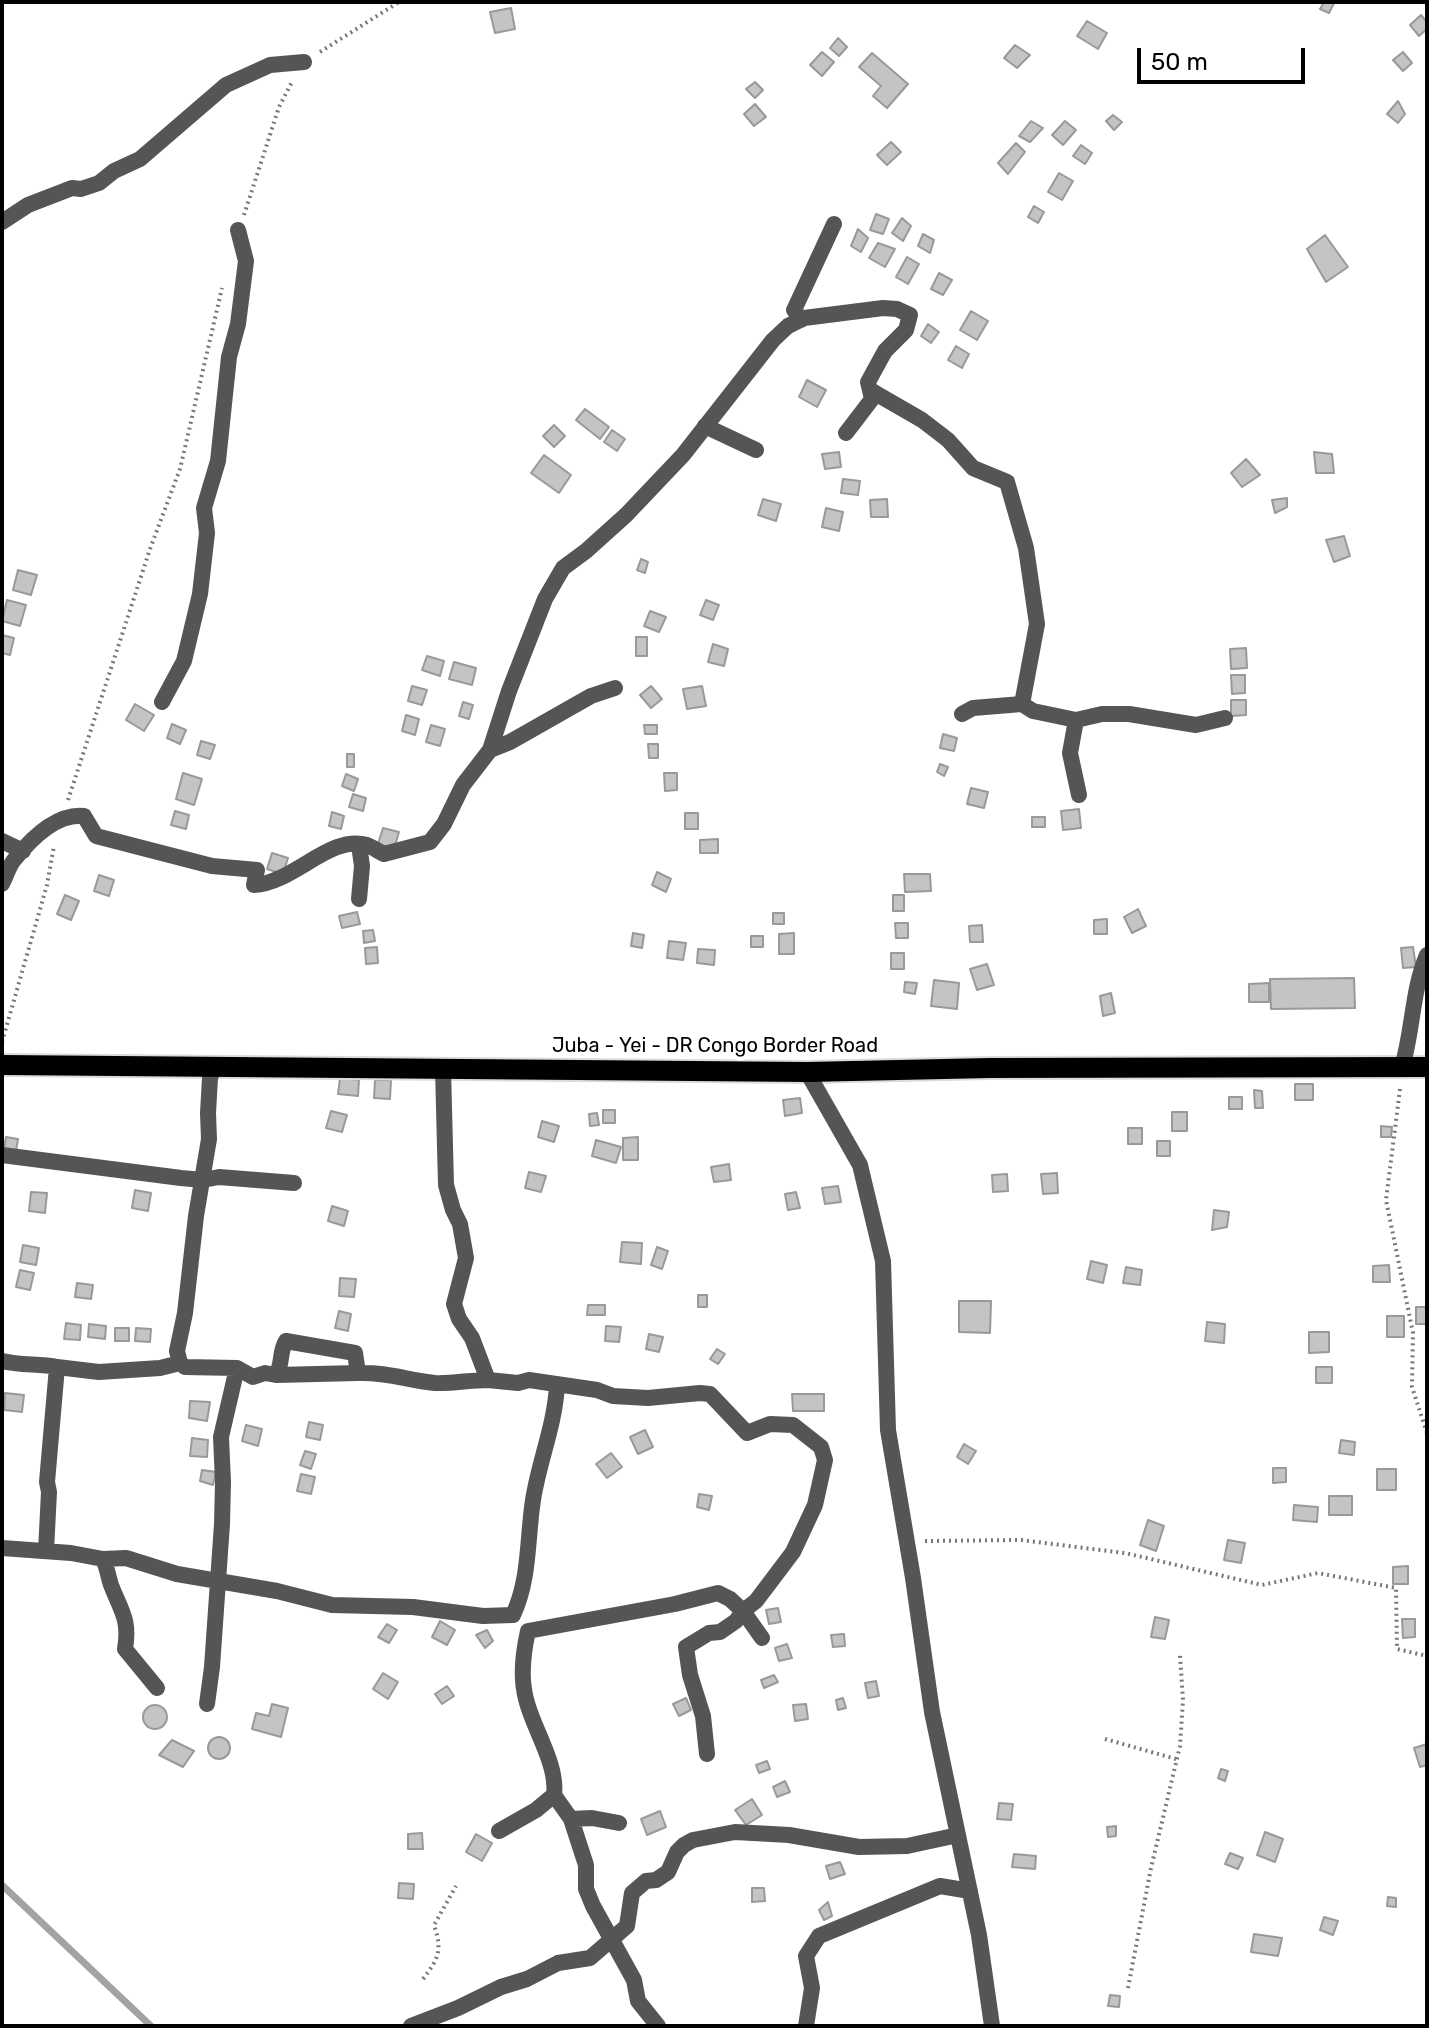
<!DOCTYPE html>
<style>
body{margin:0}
#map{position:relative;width:1429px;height:2028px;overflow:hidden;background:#fff;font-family:Rubik,sans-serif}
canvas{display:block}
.frame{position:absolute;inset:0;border:4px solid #000;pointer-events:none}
.scale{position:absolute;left:1137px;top:48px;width:168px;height:36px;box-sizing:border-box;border:4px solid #000;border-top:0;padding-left:10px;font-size:24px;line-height:28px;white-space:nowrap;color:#000;-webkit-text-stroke:6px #fff;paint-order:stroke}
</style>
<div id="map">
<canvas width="1429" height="2028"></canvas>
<div class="frame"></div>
<div class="scale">50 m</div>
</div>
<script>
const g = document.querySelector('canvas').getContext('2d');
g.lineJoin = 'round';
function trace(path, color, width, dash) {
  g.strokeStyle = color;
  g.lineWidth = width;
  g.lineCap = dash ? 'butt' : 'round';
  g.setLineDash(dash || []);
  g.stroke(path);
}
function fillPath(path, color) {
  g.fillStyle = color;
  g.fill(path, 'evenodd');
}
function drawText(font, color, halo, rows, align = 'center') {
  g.font = font + ' Rubik,sans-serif';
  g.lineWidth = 8;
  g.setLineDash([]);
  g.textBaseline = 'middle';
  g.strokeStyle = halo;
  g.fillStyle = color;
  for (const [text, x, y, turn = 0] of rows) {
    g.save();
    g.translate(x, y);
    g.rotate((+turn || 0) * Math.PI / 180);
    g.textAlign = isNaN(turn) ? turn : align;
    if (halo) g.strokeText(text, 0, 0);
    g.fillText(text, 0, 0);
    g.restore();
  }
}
trace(new Path2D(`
 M2,1885L151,2026`), '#a3a3a3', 7);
const building = new Path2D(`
 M1324,2L1334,3L1329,13L1320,9Z
 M511,8L515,29L495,33L490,12Z
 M1421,15L1427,22V29L1419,36L1410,25Z
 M1087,21L1107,33L1098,49L1077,36Z
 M838,38L847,47L839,56L830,48Z
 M1015,45L1030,55L1017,68L1004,58Z
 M822,52L834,62L822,76L810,65Z
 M1403,52L1412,63L1403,71L1393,60Z
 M872,53L908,84L887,108L873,96L881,86L859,67Z
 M755,82L763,90L755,98L746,89Z
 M1398,101L1405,114L1398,123L1387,114Z
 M755,104L766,117L754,126L744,114Z
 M1113,115L1122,122L1114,130L1106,121Z
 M1031,121L1043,128L1030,142L1019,136Z
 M1065,121L1076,130L1063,145L1052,135Z
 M891,142L901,152L887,165L877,155Z
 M1016,143L1025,152L1008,174L998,163Z
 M1081,145L1092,153L1085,164L1073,156Z
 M1059,173L1073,181L1062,200L1048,192Z
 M1034,206L1044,212L1038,223L1028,217Z
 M876,214L889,219L883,234L870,230Z
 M902,218L911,226L903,241L892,233Z
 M858,229L868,238L861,252L851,246Z
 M923,234L934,240L930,253L918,246Z
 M1325,235L1348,267L1326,282L1307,249Z
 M878,243L895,249L885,267L869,258Z
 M907,257L919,264L908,284L896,277Z
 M939,273L952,280L943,295L931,289Z
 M971,311L988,321L977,340L960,330Z
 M928,324L939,332L931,343L921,336Z
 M956,346L969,354L962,368L948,360Z
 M807,380L826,390L817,407L799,397Z
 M585,409L609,427L600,439L576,420Z
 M554,425L565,436L554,447L543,436Z
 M612,430L625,439L617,451L604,442Z
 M839,452L841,467L825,469L822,454Z
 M1314,452L1332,454L1334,473H1316Z
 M544,455L571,475L559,493L531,473Z
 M1246,459L1260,475L1242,487L1231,473Z
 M843,479L860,481L858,495L841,493Z
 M1287,498V507L1275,513L1272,500Z
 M763,499L781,504L776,521L758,515Z
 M887,499L888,517H871L870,500Z
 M826,508L843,512L839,531L822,527Z
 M1344,536L1350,556L1334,562L1326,540Z
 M641,559L648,562L645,573L637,570Z
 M18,570L37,575L31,595L13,590Z
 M7,600L26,605L20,626L2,621Z
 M706,600L719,605L713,620L700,615Z
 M650,611L666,617L659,632L644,626Z
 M2,635L14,638L10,655L2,653Z
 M636,637H647V656H636Z
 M713,644L728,649L724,666L708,662Z
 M1246,648L1247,668L1231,669L1230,649Z
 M427,656L444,661L440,676L422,670Z
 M454,662L476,668L472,685L449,679Z
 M1231,675H1245V693L1232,694Z
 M412,686L427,690L422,705L408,701Z
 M651,686L662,699L651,708L640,695Z
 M702,686L706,706L687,709L683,689Z
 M1231,700H1246V715L1231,716Z
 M463,702L473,705L469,719L459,716Z
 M135,704L154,715L144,731L126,720Z
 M406,715L419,719L415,735L402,731Z
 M172,724L186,730L180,744L167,738Z
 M431,725L445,729L440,746L426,742Z
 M644,725H657V734H645Z
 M943,734L957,738L954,751L940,748Z
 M201,741L215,745L210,759L197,755Z
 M648,744H658V758H649Z
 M347,754H354V767H347Z
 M940,764L948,767L944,776L937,772Z
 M183,773L202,779L194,805L176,799Z
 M664,773H677V790L665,791Z
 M346,774L358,779L354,791L342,786Z
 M971,788L988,792L984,808L967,804Z
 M353,794L366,798L363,811L349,807Z
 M1079,809L1081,828L1063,830L1061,811Z
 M175,811L189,815L186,829L171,825Z
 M332,812L344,816L341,829L329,826Z
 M685,813H698V829H685Z
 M1032,817H1045V827H1032Z
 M383,828L399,832L394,849L378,844Z
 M718,839V853H700V840Z
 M272,853L288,858L283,874L267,869Z
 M657,872L671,879L666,892L652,885Z
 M904,874H930L931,891L905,892Z
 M99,875L114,880L109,896L94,891Z
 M65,895L79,901L71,920L57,914Z
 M893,895H904V911H893Z
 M1138,909L1146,926L1132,933L1124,917Z
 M357,912L360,924L342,928L339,916Z
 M773,913H784V924H773Z
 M1107,919V934H1094V920Z
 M895,923H908V938H896Z
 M982,925L983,942H970L969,926Z
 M373,930L375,941L364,943L363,931Z
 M633,933L644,935L642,948L631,946Z
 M794,933V954H779V934Z
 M751,936H763V947H751Z
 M669,941L686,943L683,960L667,958Z
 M377,947L378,963L366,964L365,948Z
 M1413,947L1416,967L1403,968L1401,948Z
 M698,949L715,950L714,965L697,963Z
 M891,953H904V969H891Z
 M987,964L994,985L977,990L970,969Z
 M1354,978L1355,1008L1271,1009L1270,979Z
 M934,980L959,983L957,1009L931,1006Z
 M905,982L917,983L915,994L904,992Z
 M1269,983V1002H1249V984Z
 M1111,993L1115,1013L1103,1016L1100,996Z
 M340,1078L359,1080L358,1096L338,1094Z
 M375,1080H391L390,1099L374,1098Z
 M1295,1084H1313V1100H1295Z
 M1254,1090L1262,1091L1263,1108H1255Z
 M1229,1097H1242V1109H1229Z
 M800,1098L802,1113L785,1116L783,1100Z
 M603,1110H615V1123H603Z
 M331,1111L347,1115L342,1132L326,1128Z
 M1172,1112H1187V1131H1172Z
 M597,1113L599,1125L590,1126L589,1114Z
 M542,1121L559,1126L554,1142L538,1137Z
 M1381,1126L1392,1127L1391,1137H1381Z
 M1128,1128H1142V1144H1128Z
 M6,1137L18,1139L16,1151L4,1149Z
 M638,1137V1160H623V1138Z
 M596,1140L621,1147L616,1163L592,1156Z
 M1157,1141H1170V1156H1157Z
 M729,1164L731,1180L714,1182L711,1167Z
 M529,1172L546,1176L541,1192L525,1188Z
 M1057,1173L1058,1193L1043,1194L1041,1174Z
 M1007,1174L1008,1191L993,1192L992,1175Z
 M838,1186L841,1202L825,1204L822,1188Z
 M135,1190L151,1193L148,1211L132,1208Z
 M31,1192L47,1193L45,1213L29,1211Z
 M796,1192L800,1208L788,1210L785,1194Z
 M332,1206L348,1211L344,1226L328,1221Z
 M1214,1210L1229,1212L1227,1227L1212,1230Z
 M622,1242L642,1243L641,1264L620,1262Z
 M23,1245L39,1248L36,1265L20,1262Z
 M657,1247L668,1251L662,1269L651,1265Z
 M1091,1261L1107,1265L1103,1283L1087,1279Z
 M1389,1265L1390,1282H1373V1266Z
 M1126,1267L1142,1270L1140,1285L1123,1283Z
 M20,1270L34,1273L30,1290L16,1287Z
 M340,1278L356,1279L354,1297L339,1296Z
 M77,1283L93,1285L91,1299L75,1297Z
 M698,1295H707V1307H698Z
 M959,1301H991L990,1333L959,1332Z
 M588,1305H605V1315H587Z
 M1416,1307H1427V1324H1416Z
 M339,1311L351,1314L348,1331L335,1328Z
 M1387,1316H1404V1337H1387Z
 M1207,1322L1225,1324L1224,1343L1205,1341Z
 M66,1323L81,1325L80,1340L64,1339Z
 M89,1324L106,1326L105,1339L88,1337Z
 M606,1326L621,1327L619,1342L605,1341Z
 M115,1328H129V1341H115Z
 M136,1328L151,1329L150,1342L135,1341Z
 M1309,1332H1329V1352L1309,1353Z
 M649,1334L663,1337L659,1352L646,1349Z
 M717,1349L725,1354L718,1364L710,1359Z
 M1316,1367H1332V1383H1316Z
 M5,1393L24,1395L22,1412L4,1410Z
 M792,1394H824V1411H793Z
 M190,1401L210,1402L207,1421L189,1418Z
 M309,1422L323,1425L320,1440L306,1437Z
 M246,1425L262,1429L258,1446L242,1441Z
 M645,1430L653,1447L638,1454L630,1437Z
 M192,1438L208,1440L207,1457L190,1456Z
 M1341,1440L1355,1442L1354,1455L1339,1453Z
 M964,1444L976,1451L968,1464L957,1457Z
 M305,1451L316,1454L311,1469L300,1465Z
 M611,1453L622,1467L607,1478L596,1464Z
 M1273,1468H1286V1482L1273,1483Z
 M1377,1469H1396V1490H1377Z
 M202,1470L216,1472L213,1485L200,1481Z
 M301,1474L315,1477L311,1494L297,1491Z
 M699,1494L712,1496L709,1510L697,1507Z
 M1329,1496H1352V1515H1329Z
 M1294,1505L1318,1507L1317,1522L1293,1520Z
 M1148,1520L1164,1526L1156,1551L1140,1545Z
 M1228,1540L1245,1543L1241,1563L1224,1560Z
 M1408,1566V1584H1393V1567Z
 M778,1608L781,1622L769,1624L766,1610Z
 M1155,1617L1169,1620L1165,1639L1151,1637Z
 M1402,1619H1415V1637L1403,1638Z
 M440,1621L455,1630L447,1645L432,1637Z
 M387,1624L397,1630L389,1643L378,1637Z
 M487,1630L493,1641L485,1648L476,1635Z
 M844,1634L845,1646L833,1647L831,1635Z
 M787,1644L792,1658L779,1661L775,1648Z
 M383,1673L398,1682L388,1699L373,1689Z
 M774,1675L778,1682L764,1688L761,1680Z
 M876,1681L879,1696L868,1698L865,1683Z
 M447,1686L454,1696L442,1704L435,1694Z
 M686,1698L691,1710L679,1716L673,1704Z
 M843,1698L846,1708L838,1710L836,1700Z
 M272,1704L288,1708L281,1737L252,1729L256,1713L269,1716Z
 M806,1704L808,1719L795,1721L793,1705Z
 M143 1717a12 12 0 1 1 24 0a12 12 0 1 1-24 0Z
 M208 1748a11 11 0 1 1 22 0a11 11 0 1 1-22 0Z
 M172,1740L194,1751L183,1767L159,1755Z
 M1427,1744V1765L1420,1767L1414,1748Z
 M767,1761L770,1769L759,1773L756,1765Z
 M1221,1769L1228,1771L1225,1781L1218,1778Z
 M785,1781L790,1792L777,1797L773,1787Z
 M752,1799L762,1815L746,1825L735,1810Z
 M999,1803L1013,1804L1011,1820L997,1819Z
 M660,1811L666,1827L647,1835L641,1819Z
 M1116,1826V1836L1108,1837L1107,1827Z
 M1265,1832L1283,1839L1275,1862L1257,1855Z
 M422,1833L423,1849H408V1834Z
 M476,1834L492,1843L482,1861L466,1852Z
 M1230,1853L1243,1858L1238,1869L1225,1864Z
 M1014,1854L1036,1856L1035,1869L1012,1867Z
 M840,1862L845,1874L830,1879L826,1866Z
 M399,1883L414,1884L413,1899L398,1898Z
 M752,1888H764L765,1901L752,1902Z
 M1388,1897L1396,1898V1907L1387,1906Z
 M828,1902L832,1916L824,1920L819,1910Z
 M1324,1917L1338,1921L1333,1935L1320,1930Z
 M1254,1934L1282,1938L1278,1956L1251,1952Z
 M1110,1995L1120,1996L1119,2007L1108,2006Z`);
fillPath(building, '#c4c4c4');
trace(building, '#999', 2);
const primary = new Path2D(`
 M2,1065L807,1072L990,1068L1427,1067`);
trace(primary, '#dbdbdb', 24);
trace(new Path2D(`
 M320,52L399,2
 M244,215L279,107L293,80
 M68,800L150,549L180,469L222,288
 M2,1042L47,885L54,846
 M1400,1089L1386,1200L1413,1333L1412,1387L1427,1433
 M925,1541L1021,1540L1125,1553L1262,1585L1318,1573L1396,1588L1397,1649L1427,1656
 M1105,1739L1176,1759
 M423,1979C438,1959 443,1951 434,1925L456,1886
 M1128,1988L1151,1868L1180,1746L1183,1700L1180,1655`), '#777', 4, [2, 4]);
trace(new Path2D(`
 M2,222L28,205L72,188L81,189L99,183L114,171L140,159L226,85L270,65L304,62
 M801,320L794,310L834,224
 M870,390L922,420L948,440L973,468L1007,482L1026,548L1037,624L1022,704
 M705,426L756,450
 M162,702L184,661L200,594L207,533L204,508L218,461L229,357L238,324L246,261L238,230
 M962,714L973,708L1022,704L1033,711L1076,720L1102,714H1129L1196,725L1225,718
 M1076,720L1070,753L1079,795
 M490,750L509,691L545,599L563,568L586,551L626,515L683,455L773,340L788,326L804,318L883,308L897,309L910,315L906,330L885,351L868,382L872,399L846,433
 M2,841L23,851
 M359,845L362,866L359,899
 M2,884C6,876 9,866 14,860C30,840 56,813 84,816L96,836L212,866L257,870L254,885C294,883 330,834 367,845C373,847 379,852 384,854L430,842L444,824L463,785L490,750L510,742L591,696L615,688
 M1402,1067C1413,1030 1412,990 1427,955
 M443,1069L446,1185L453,1210L460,1224L466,1258L454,1304L459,1319L472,1338L488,1380L518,1383L529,1380L597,1390L613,1396L648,1398L700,1393L710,1394L747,1433L770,1424L793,1425L821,1447L825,1460L815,1505L793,1552L756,1601L743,1611L736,1621L720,1632L709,1633L686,1647L690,1675L703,1716L707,1754
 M807,1072L860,1165L883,1261L888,1430L913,1578L932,1712L979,1935L992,2026
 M2,1155L181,1178L203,1180L219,1177L294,1183
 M2,1361C21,1366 40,1363 57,1367L47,1482L49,1492L46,1551
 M57,1367L99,1372L160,1368L180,1363
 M237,1368L253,1377L265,1373L276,1375C283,1364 279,1352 286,1341L355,1353L358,1373C388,1372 406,1380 435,1383C449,1384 472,1380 488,1380
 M276,1375L358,1373
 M2,1548L71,1553L103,1559L126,1558L177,1574L277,1591L332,1605L413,1607L483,1616L513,1615C530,1579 527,1539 533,1500C539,1461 555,1425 557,1385
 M103,1559C107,1567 108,1576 111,1585C121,1611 130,1619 125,1649L157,1688
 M207,1704L212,1667L222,1524L223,1482L221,1437L237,1368L185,1367L180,1363L177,1351L185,1313L196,1216L209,1139L208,1113L210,1078L214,1067
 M554,1795L571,1819L592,1818L619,1823
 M571,1819L586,1865V1889L593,1906L634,1980L638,2001L658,2026
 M499,1831L536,1810L554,1795C558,1764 533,1729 526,1699C520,1677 523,1653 528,1631L675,1604L718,1593L730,1599L743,1611L762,1638
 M411,2026L458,2008L501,1987L527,1979L558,1963L590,1958L627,1926L632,1893L646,1881L656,1880L668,1872L677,1852L684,1845L693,1840L735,1832L789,1835L859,1847L907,1846L958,1835
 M806,2026L812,1988L806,1956L819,1936L940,1886L970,1891`), '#555', 16);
trace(primary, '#000', 20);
drawText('20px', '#000', '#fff', [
 ["Juba - Yei - DR Congo Border Road",715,1046]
]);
</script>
